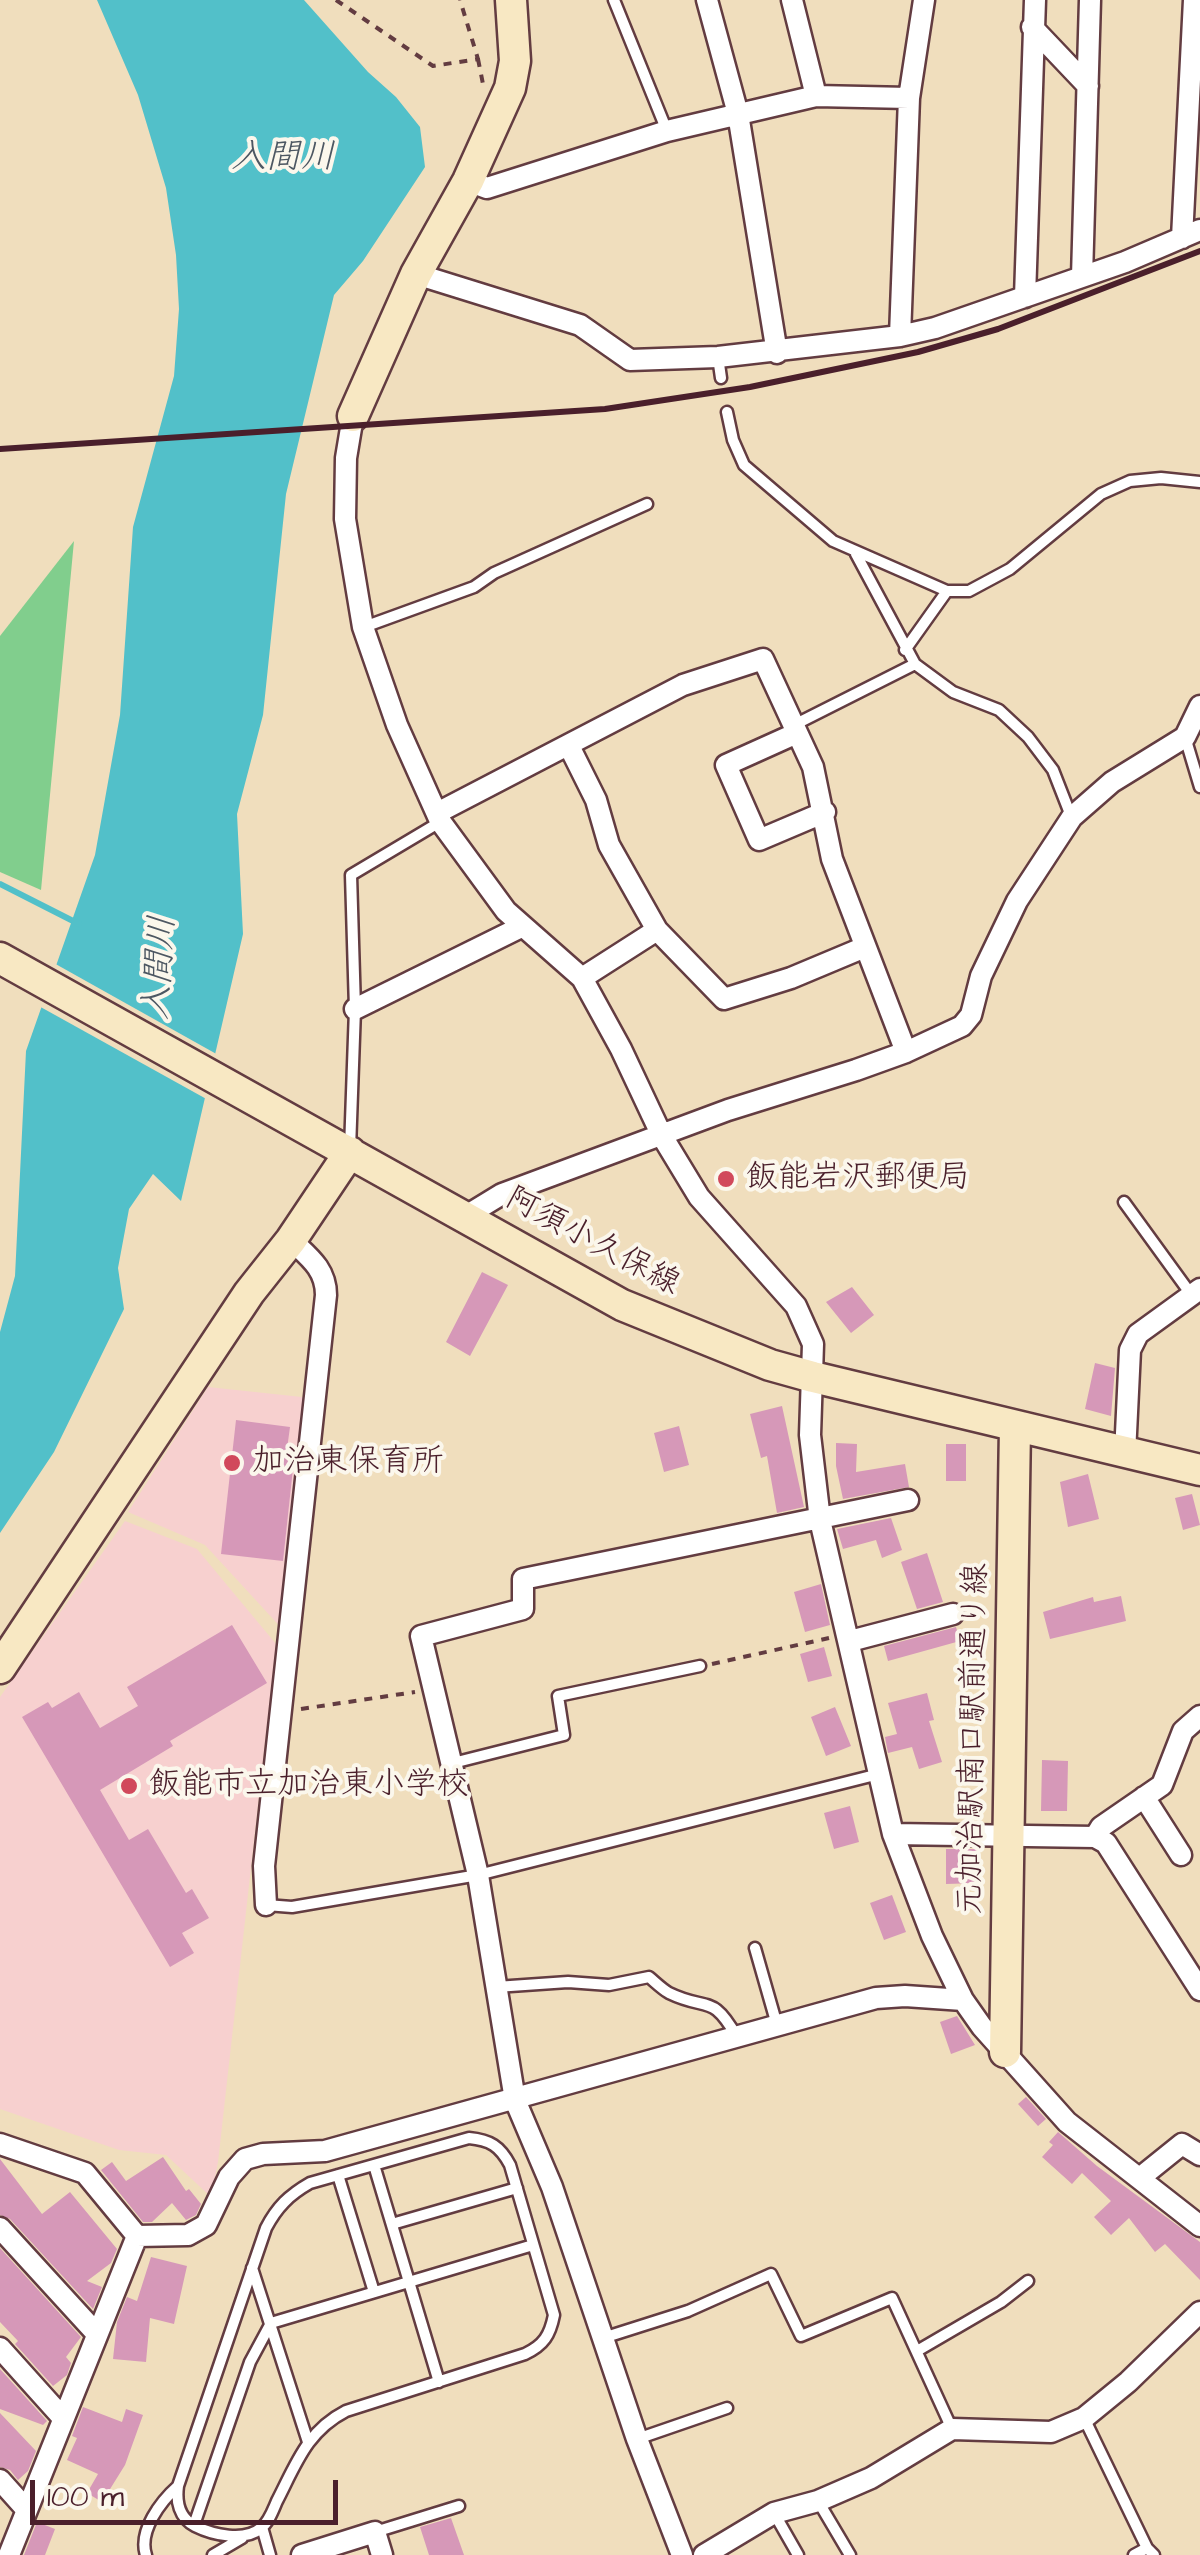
<!DOCTYPE html>
<meta charset="utf-8">
<style>
body{margin:0}
#map{position:relative;width:1200px;height:2555px;overflow:hidden;background:#f0debd;font-family:"Architects Daughter",sans-serif}
canvas{display:block}
.scale{position:absolute;left:30px;top:2480px;width:308px;height:45px;box-sizing:border-box;border:5px solid #4a1f2b;border-top:0;padding-left:12px;font-size:30px;line-height:35px;white-space:nowrap;color:#4a1f2b;-webkit-text-stroke:8px #fbf7ec;paint-order:stroke}
</style>
<div id="map">
<canvas width="1200" height="2555"></canvas>
<div class="scale">100 m</div>
</div>
<script>
const g = document.querySelector('canvas').getContext('2d');
g.lineJoin = 'round';
function fillPath(path, color) {
  g.fillStyle = color;
  g.fill(path, 'evenodd');
}
function trace(path, color, width, dash) {
  g.strokeStyle = color;
  g.lineWidth = width;
  g.lineCap = dash ? 'butt' : 'round';
  g.setLineDash(dash || []);
  g.stroke(path);
}
function drawText(font, color, halo, rows, align = 'center') {
  g.font = font + ' "Architects Daughter","Klee One",sans-serif';
  g.lineWidth = 8;
  g.setLineDash([]);
  g.textBaseline = 'middle';
  g.strokeStyle = halo;
  g.fillStyle = color;
  for (const [text, x, y, turn = 0] of rows) {
    g.save();
    g.translate(x, y);
    g.rotate((+turn || 0) * Math.PI / 180);
    g.textAlign = isNaN(turn) ? turn : align;
    if (halo) g.strokeText(text, 0, 0);
    g.fillText(text, 0, 0);
    g.restore();
  }
}
fillPath(new Path2D(`
 M208,1387L302,1397L308,1413L286,1633L205,1545L128,1512Z
 M125,1521L197,1549L276,1644L218,2162L211,2197L166,2155L119,2150L0,2109V1697Z`), '#f7d0cf');
fillPath(new Path2D(`
 M74,541L41,890L0,872V636Z`), '#81ce8d');
fillPath(new Path2D(`
 M97,0H304L368,72L396,97L420,127L425,167L363,261L334,295L286,494L263,715L237,814L243,934L181,1201L153,1174L129,1209L118,1268L124,1309L54,1452L0,1533V1332L15,1276L26,1051L95,855L120,715L133,527L174,376L179,309L176,255L166,188L138,95Z`), '#52c0c9');
fillPath(new Path2D(`
 M52,962L220,1056L210,1101L37,1005Z`), '#f0debd');
trace(new Path2D(`
 M0,884L79,924`), '#52c0c9', 6);
fillPath(new Path2D(`
 M482,1272L508,1285L470,1356L446,1342Z
 M852,1287L874,1315L851,1333L826,1302Z
 M1095,1363L1115,1368L1111,1416L1085,1409Z
 M782,1406L804,1507L777,1513L767,1456L761,1458L750,1414Z
 M236,1420L290,1427L287,1449L295,1450L283,1561L221,1554Z
 M679,1426L689,1465L664,1472L654,1433Z
 M836,1443L857,1444L856,1472L905,1464L909,1487L843,1499L836,1466Z
 M946,1444H966V1481H946Z
 M1088,1474L1099,1519L1068,1527L1060,1482Z
 M1192,1494L1200,1525L1183,1530L1175,1498Z
 M891,1518L902,1550L882,1558L876,1540L843,1549L837,1529Z
 M927,1553L943,1602L917,1609L901,1562Z
 M821,1584L830,1625L805,1632L794,1592Z
 M1121,1596L1126,1621L1050,1639L1043,1612L1093,1597L1094,1602Z
 M232,1625L267,1683L170,1741L173,1746L100,1790L129,1840L148,1829L186,1893L192,1889L209,1918L182,1933L194,1953L170,1967L22,1717L48,1702L52,1708L79,1692L100,1728L138,1706L127,1687Z
 M956,1627L960,1641L888,1661L884,1646Z
 M824,1647L832,1676L808,1682L800,1654Z
 M927,1693L934,1720L929,1721L942,1762L919,1769L912,1747L888,1753L885,1737L897,1734L888,1703Z
 M835,1707L851,1746L826,1756L811,1717Z
 M1042,1760L1068,1761L1067,1811H1041Z
 M850,1806L859,1842L834,1849L824,1813Z
 M946,1849H977L978,1883L946,1884Z
 M892,1895L906,1932L884,1940L870,1903Z
 M957,2016L975,2045L951,2054L940,2022Z
 M1026,2097L1046,2119L1038,2126L1018,2104Z
 M1058,2132L1097,2166L1200,2242V2280L1165,2244L1155,2252L1129,2218L1111,2235L1094,2217L1111,2201L1082,2173L1072,2184L1042,2157L1053,2145L1049,2142Z
 M163,2157L186,2191L189,2189L201,2204L196,2215L186,2220L172,2203L152,2222H143L101,2170L112,2162L126,2181Z
 M0,2159L42,2214L70,2192L117,2249L111,2263L87,2281L102,2287L93,2309L10,2219L0,2215Z
 M0,2248L81,2337L66,2357L71,2363L67,2375L53,2386L15,2344L18,2341L0,2322Z
 M151,2257L187,2266L174,2324L150,2318L146,2362L113,2359L117,2322L127,2297L137,2301Z
 M0,2369L47,2421L43,2425L0,2409Z
 M83,2407L122,2422L126,2409L143,2415L125,2465L102,2502L87,2493L98,2474L67,2460L77,2438L72,2436Z
 M0,2413L36,2451L28,2471L18,2480L10,2470L0,2467Z
 M451,2518L464,2555H429L420,2527Z
 M37,2522L55,2529L45,2555H24Z`), '#d698b8');
const lane = new Path2D(`
 M614,0L667,131
 M718,357L721,378
 M727,412L733,440L744,465L833,541L947,591H969L1010,569L1101,494L1130,481L1161,478L1200,482
 M856,554L915,664L953,692L999,710L1028,737L1053,770L1071,816
 M364,627L474,587L494,573L647,504
 M905,650L947,591
 M794,725L915,664
 M1185,737L1200,787
 M350,1149L355,1009L351,875L440,822
 M1124,1202L1193,1297
 M453,1763L564,1735L558,1696L700,1666
 M266,1905L292,1907L478,1875L879,1774
 M755,1948L777,2025
 M496,1987L568,1982L609,1985L649,1977C655,1982 662,1989 669,1993C708,2012 711,1992 737,2037
 M469,2138C490,2140 500,2146 510,2165L554,2315C550,2335 544,2345 525,2354L346,2411C307,2431 296,2464 277,2501C273,2510 269,2522 261,2528C245,2542 213,2535 195,2526C179,2518 176,2501 178,2486L266,2228C277,2207 289,2195 310,2183Z
 M374,2165L439,2382
 M338,2175L374,2292
 M392,2224L517,2188
 M252,2268L308,2442
 M603,2338L688,2311L771,2274L801,2336L892,2298L952,2429
 M917,2351L1001,2302L1028,2281
 M1084,2418L1147,2548
 M637,2439L727,2408
 M818,2501L850,2555
 M774,2513L798,2555
 M194,2525L250,2362L271,2323L533,2245
 M262,2527L270,2555
 M375,2532L459,2506
 M146,2555C138,2531 161,2501 178,2486
 M213,2555L242,2538
 M1134,2555L1147,2548L1154,2555`);
const street = new Path2D(`
 M707,0L738,114L777,353
 M792,0L816,96
 M1032,27L1088,86
 M468,181L487,188L667,131L816,96L909,98
 M1182,238L1194,0
 M416,274L580,325L630,360L718,357L900,336L935,328L1125,262L1200,230
 M1082,277L1090,0
 M1025,297L1035,0
 M900,336L909,98L924,0
 M353,416L346,458L345,519L363,627L397,725L440,821L506,911L582,978L621,1049L662,1136L699,1197L796,1306L813,1344L810,1435L820,1520L893,1834L932,1936L963,2000L982,2027L1067,2122L1200,2226
 M797,733L726,765L759,840L825,812
 M569,746L596,800L609,845L657,930L582,978
 M437,813L683,685L763,659L813,767L832,859L906,1052
 M657,930L724,999L791,978L865,947
 M355,1009L521,927
 M466,1216L502,1194L728,1110L856,1070L906,1052L962,1026L971,1015L981,976L1017,901L1072,817L1112,782L1185,737L1200,706
 M1125,1454L1130,1350L1138,1334L1200,1289
 M850,1641L953,1614
 M1144,1797L1181,1855
 M893,1834L1095,1837L1106,1843L1200,1990
 M1095,1837L1101,1827L1162,1785L1183,1731L1200,1716
 M266,1905L264,1866L326,1295C326,1269 309,1257 291,1240
 M0,2144L85,2173L137,2236L188,2235L206,2225L229,2177L245,2159L263,2154L325,2151L876,1998L905,1996L963,2000
 M1141,2177L1182,2144L1200,2155
 M0,2228L96,2333
 M0,2348L62,2417
 M0,2480L26,2509
 M9,2555L137,2236
 M302,2555L375,2532L382,2555
 M682,2555L637,2439L552,2187L515,2100L478,1875L421,1636L523,1609V1579L908,1500
 M704,2555L774,2513L818,2501L871,2478L952,2429L1051,2432L1084,2418L1128,2382L1200,2312`);
const secondary = new Path2D(`
 M353,416L416,274L468,181L510,88L515,61L511,0
 M0,958L622,1305L770,1365L813,1377L1200,1470
 M0,1668L249,1293L291,1240L350,1152
 M1005,2052L1015,1427`);
trace(lane, '#633c41', 15);
trace(street, '#633c41', 25);
trace(secondary, '#633c41', 35);
trace(new Path2D(`
 M336,0L433,66L478,59L460,0
 M478,59L483,84
 M712,1664L829,1638
 M301,1709L415,1692`), '#633c41', 4, [8, 8]);
trace(lane, '#fff', 10);
trace(street, '#fff', 20);
trace(secondary, '#f8e8c3', 30);
trace(new Path2D(`
 M0,449L605,409L750,387L918,352L998,329L1200,251`), '#4a1f2b', 6);
for (const [x, y, r, color] of [
 [726,1179,10,"#d1495b"],
 [232,1463,10,"#d1495b"],
 [129,1786,10,"#d1495b"]
]) {
  const dot = new Path2D();
  dot.arc(x, y, r, 0, 2 * Math.PI);
  g.fillStyle = color;
  g.fill(dot);
  trace(dot, '#fbf7ec', 4);
}
drawText('32px', '#4a1f2b', '#fbf7ec', [
 ["飯能岩沢郵便局",746,1179],
 ["加治東保育所",252,1463],
 ["飯能市立加治東小学校",149,1786]
], 'left');
drawText('32px', '#4a1f2b', '#fbf7ec', [
 ["阿須小久保線",592,1243,28],
 ["元加治駅南口駅前通り線",975,1739,-89]
]);
drawText('italic 35px', '#4d5762', '#fbf7ec', [
 ["入間川",283,160],
 ["入間川",162,968,-86]
]);
</script>
